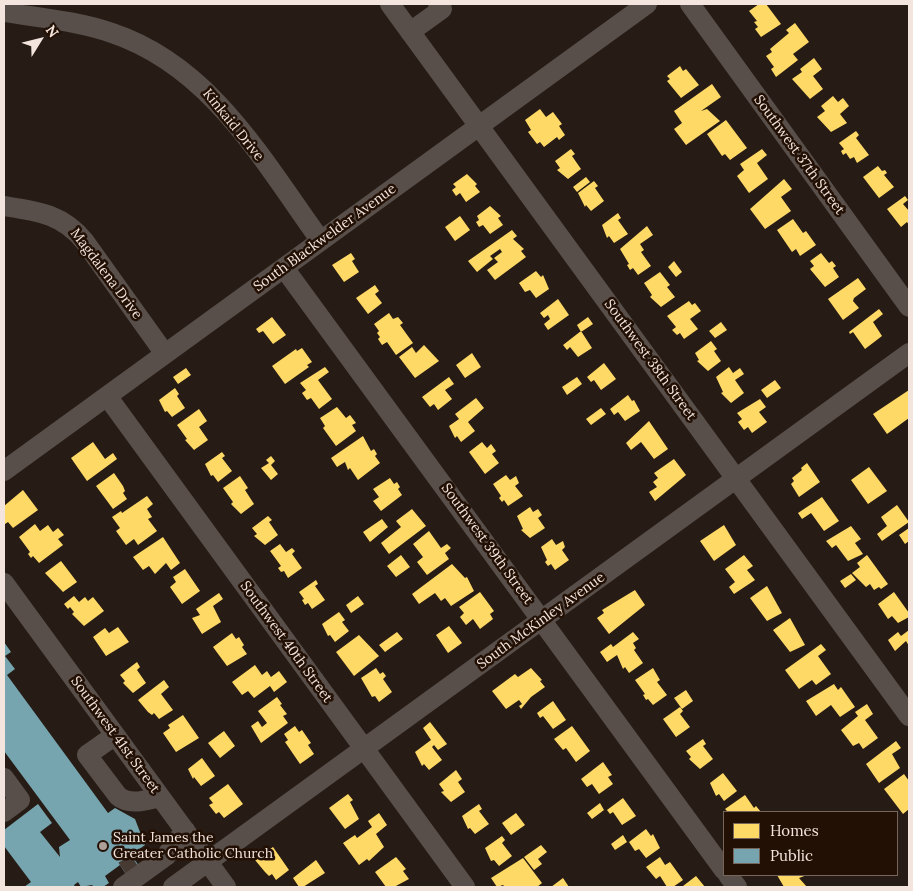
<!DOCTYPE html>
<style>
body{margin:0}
#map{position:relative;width:913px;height:891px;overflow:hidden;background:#271c15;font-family:Lora,serif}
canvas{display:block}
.frame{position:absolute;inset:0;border:5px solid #f3e5dd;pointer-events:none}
.legend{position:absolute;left:723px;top:811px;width:175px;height:65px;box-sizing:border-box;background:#231005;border:1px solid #76655b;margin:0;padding:6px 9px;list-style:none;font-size:15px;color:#f3e5dd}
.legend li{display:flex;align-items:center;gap:10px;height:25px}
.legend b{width:25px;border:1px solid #76655b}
.north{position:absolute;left:15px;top:15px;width:50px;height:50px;-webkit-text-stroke:4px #231005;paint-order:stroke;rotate:54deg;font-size:14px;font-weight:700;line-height:20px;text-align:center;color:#f3e5dd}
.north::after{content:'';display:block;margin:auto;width:18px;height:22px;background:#f3e5dd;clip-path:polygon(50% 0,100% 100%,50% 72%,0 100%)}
</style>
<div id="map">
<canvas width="913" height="891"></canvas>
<div class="frame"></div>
<ul class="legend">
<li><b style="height:14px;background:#ffd966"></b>Homes</li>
<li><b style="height:14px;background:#76a5af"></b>Public</li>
</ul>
<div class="north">N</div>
</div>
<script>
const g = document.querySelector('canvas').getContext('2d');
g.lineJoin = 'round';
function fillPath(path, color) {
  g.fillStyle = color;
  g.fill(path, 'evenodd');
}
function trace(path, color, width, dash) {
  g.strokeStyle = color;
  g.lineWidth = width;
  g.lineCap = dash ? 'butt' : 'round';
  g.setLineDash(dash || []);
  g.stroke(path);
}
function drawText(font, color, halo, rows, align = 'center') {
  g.font = font + ' Lora,serif';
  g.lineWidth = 5;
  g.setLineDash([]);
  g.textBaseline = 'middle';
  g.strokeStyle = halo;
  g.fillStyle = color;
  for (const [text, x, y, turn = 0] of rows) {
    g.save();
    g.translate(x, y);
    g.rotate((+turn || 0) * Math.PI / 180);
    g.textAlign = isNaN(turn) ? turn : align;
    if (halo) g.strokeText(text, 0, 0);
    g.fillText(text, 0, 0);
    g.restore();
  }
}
fillPath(new Path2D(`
 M759,4H766L781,24L761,37L755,29L758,27L754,22L757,21L749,11Z
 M795,23L809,42L793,54L798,60L776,77L771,69L774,67L766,56L772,52L770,49L789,33L786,30Z
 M814,58L822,69L813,76L823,89L810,99L792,79L802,72L800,69Z
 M680,66L683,71L686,69L699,85L681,98L667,81L670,79L667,76Z
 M712,84L721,97L701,111L707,109L720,121L686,145L674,129L682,123L674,111Z
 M833,96L838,102L843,98L849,106L840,114L847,123L831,132L817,117L825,111L821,106Z
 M540,109L546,117L553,112L562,124L559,126L565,135L559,140L557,137L544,147L540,142L537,144L528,132L531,130L525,120Z
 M726,120L747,148L730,160L725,154L722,156L707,134Z
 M856,131L859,135L856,138L869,155L857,163L854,157L850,159L846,153L843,155L841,151L844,149L839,143Z
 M571,149L575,154L572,156L581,169L568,179L557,170L560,168L555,161Z
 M762,149L767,155L757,163L768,179L749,193L737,176L744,170L740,164Z
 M878,166L882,171L885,170L887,173L884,175L894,187L879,198L863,177Z
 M467,174L477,184L475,186L480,192L466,202L460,193L456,196L452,190L456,187L453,184Z
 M586,177L590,182L577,192L573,187Z
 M784,179L792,189L781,197L791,211L765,229L750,209Z
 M594,181L598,186L595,188L604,201L591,211L586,205L585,207L578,193Z
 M905,196L908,200L903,204L909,211V225L907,222L901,227L887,209Z
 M490,206L501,216L498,218L503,225L490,234L483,225L479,227L476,222L479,220L477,216Z
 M618,213L621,218L618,220L628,234L614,243L609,236L607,238L602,225Z
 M460,216L470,230L455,241L445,227Z
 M793,219L803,233L806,231L816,245L800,256L796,249L792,252L777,230Z
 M647,226L653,235L640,244L644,250L641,252L651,266L638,275L633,268L630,270L627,265L629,264L620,249Z
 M512,230L517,236L513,239L524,249L521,251L526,257L495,280L487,270L498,262L494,258L502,252L500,249L490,256L493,259L477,272L468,261Z
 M351,253L355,259L352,261L359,272L344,282L332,265Z
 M821,253L829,263L832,261L836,266L833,268L839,277L825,287L810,269L814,266L810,261Z
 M674,261L682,272L676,277L668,267Z
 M536,271L541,277L543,275L549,289L536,298L530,290L525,292L519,283Z
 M660,272L670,285L667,287L675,297L661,307L650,297L652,295L644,283Z
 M858,278L866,289L854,298L853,301L859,308L843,320L828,299Z
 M375,285L379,291L375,294L382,303L368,314L356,298Z
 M558,299L569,315L548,330L544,324L550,319L548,315L544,318L540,313Z
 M689,301L692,305L695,303L701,311L690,319L698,329L684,339L680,333L677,335L672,330L676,327L667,316Z
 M879,309L883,314L873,322L882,336L865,349L853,332L850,334L849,332Z
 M389,313L393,319L398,317L403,323L400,325L413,343L396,355L387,342L382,345L378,339L380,337L377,333L379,331L374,324Z
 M272,317L286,335L273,344L263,331L259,333L256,329Z
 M588,317L593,324L581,332L577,325Z
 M721,322L727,330L715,338L709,331Z
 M581,331L592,348L578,357L570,347L567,350L563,345Z
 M711,341L717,349L714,351L721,361L708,371L697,361L699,360L695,353Z
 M424,345L439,361L415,378L399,357L412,347L416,353Z
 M302,348L312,362L307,365L309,367L285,384L272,366L296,349L297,351Z
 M472,353L481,367L465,378L456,365Z
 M604,363L616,379L601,390L594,380L591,382L587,377Z
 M325,367L329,372L318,380L332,399L319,409L311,398L307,400L302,393L306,390L300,383Z
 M729,367L733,373L740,368L744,374L735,380L744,393L731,403L721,393L723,392L716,377Z
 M186,368L191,375L178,384L173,377Z
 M449,377L454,384L445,390L452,399L438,410L434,404L430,407L422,397Z
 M577,377L582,384L567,395L562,387Z
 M775,380L781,388L767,398L761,390Z
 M175,388L179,394L177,396L185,408L172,417L167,411L165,412L159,400Z
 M909,390V418L887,434L873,414Z
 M628,395L632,401L634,400L640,411L625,421L618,412L614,415L610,409Z
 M476,398L484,408L468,422L475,431L461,442L457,436L455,438L449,426L459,419L455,414Z
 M760,399L766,407L759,412L767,422L752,433L748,427L744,430L738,422L742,419L737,413Z
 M337,407L346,418L350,415L356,423L352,425L356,431L336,446L323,428L325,426L320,418Z
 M601,408L606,414L591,425L586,419Z
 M199,409L207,421L199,427L208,440L194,450L185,440L187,439L177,425Z
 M649,421L668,449L654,459L641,442L631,450L626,443Z
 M363,436L371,451L374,449L377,454L375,456L380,463L358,480L350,468L348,470L345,462L337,467L331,458Z
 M93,442L105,459L113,453L117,459L87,481L71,458Z
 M482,442L487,448L491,444L496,451L492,454L499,463L485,474L469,452Z
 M222,452L225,456L222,458L232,471L218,482L213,475L211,476L205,464Z
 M271,456L275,461L271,465L278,474L271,480L261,468L269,463L266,460Z
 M674,459L686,475L655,501L649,492L657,487L653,482L658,478L654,473Z
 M807,463L820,482L799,497L791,484L794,481L792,478L802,470L801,468Z
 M869,467L887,491L868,504L851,480Z
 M114,473L123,486L125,491L123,493L127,499L113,509L96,486Z
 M506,475L510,480L516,476L519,483L515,486L523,496L508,506L504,500L502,502L499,498L501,496L493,484Z
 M240,476L248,488L245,490L254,504L241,514L231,504L233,502L223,488Z
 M390,478L394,484L397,482L400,487L398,489L402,495L381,511L373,501L379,497L373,489Z
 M23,490L38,510L13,528L8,522L5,524L4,523V506Z
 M147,496L153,504L147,509L152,517L148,519L157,531L138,545L134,539L126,545L116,531L120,528L112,517L121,511L122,513Z
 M822,497L839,521L824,531L811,513L802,519L798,513Z
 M897,505L909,522L882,541L877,534L887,526L881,517Z
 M530,507L533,512L538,509L542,515L538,518L545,528L530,538L521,530L523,529L517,516Z
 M412,509L426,526L389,554L381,543L401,527L396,521Z
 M268,516L272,520L269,522L278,535L265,545L254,536L257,534L252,528Z
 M382,519L388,527L370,542L363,532Z
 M35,524L40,531L48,525L53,532L58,528L64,535L58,539L63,545L39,563L33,556L31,558L28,554L30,552L19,537Z
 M724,525L736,545L714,561L700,541Z
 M851,526L861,539L855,543L863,554L848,561L836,545L832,548L826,541Z
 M909,528V541L905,544L899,535Z
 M429,531L441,548L447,544L451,548L445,553L449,559L427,575L417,562L423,557L413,544Z
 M163,537L180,563L171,570L166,563L155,574L149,566L143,570L133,557Z
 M552,539L556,545L563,541L565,547L562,550L569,560L555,570L551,564L548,566L545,562L547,560L541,547Z
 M280,544L286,552L292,548L295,551L292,554L302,568L288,578L284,571L281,572L278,568L281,566L270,551Z
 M401,555L410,567L396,577L387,566Z
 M744,555L753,566L747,570L755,580L734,594L729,587L735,582L725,569Z
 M867,555L888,584L881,589L879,587L874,590L870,584L866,587L852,573L860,567L857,563Z
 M61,561L77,582L63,592L45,573Z
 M452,564L465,578L467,577L474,591L451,606L445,598L441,601L435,593L419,604L412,594Z
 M185,569L200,591L182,604L170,587L176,582L173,577Z
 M851,574L856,580L845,588L840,581Z
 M316,580L318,584L315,586L325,600L312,609L308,603L305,605L302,600L304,599L299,592Z
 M767,586L782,613L767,621L750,598Z
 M635,590L645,605L609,634L597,618L604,613L602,610Z
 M480,592L494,611L490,614L493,619L480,629L473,619L466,625L460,617L464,613L459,607Z
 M894,592L909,613V617L898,623L892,616L888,619L878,604Z
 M219,593L223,599L213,606L221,622L202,634L192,618L200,615L196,609Z
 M74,596L79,602L85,597L88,601L93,597L104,611L84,626L72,614L74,612L70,607L68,609L64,604Z
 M358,596L364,604L351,613L346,605Z
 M339,612L345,620L342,622L349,631L335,642L330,635L328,636L322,624Z
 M790,618L805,645L790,652L773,630Z
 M449,626L462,643L448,653L436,635Z
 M118,627L129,642L106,656L93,637L105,628L109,633Z
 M909,630V646L906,641L895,651L888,640L898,632L901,636Z
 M397,632L403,639L385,652L379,645Z
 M633,632L639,639L633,643L636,648L634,650L643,663L629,673L625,667L623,669L617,655L607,662L600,652L611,644L613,647Z
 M232,633L236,639L239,637L244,645L242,647L247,654L227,666L213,647Z
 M359,635L379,656L354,676L336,652Z
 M821,644L826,650L818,656L831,674L816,685L812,680L799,689L785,670Z
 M137,662L140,667L137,670L146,683L133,693L123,683L125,681L120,675Z
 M255,665L262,675L267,671L271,677L279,671L287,682L274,692L270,686L254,698L248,691L242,695L232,682Z
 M376,668L380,674L383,672L386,676L383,679L392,692L379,702L375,696L372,697L361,678Z
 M531,668L542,680L540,681L545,687L531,697L521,709L519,706L522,704L519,700L506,709L492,691L515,674L518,677Z
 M653,668L660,680L657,682L667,695L653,705L648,699L646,700L643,695L645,694L635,680Z
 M164,680L169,687L161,694L173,710L159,719L154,713L152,715L148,712L138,700Z
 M834,684L838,690L841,687L855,707L840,717L831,705L816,716L806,701Z
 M686,690L693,701L682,709L674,698Z
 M277,697L282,704L280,705L287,714L283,716L288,723L261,743L251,726L258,721L262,727L267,723L258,711Z
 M553,701L566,720L553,729L543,716L540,718L537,713Z
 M867,704L873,714L865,720L878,738L863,749L859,743L853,746L841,730L858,716L855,712Z
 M680,707L683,711L680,714L690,727L676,737L663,719Z
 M183,715L199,738L176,752L163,733L170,728L168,725Z
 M430,722L447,744L438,750L434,745L432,747L442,760L429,770L424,764L422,766L415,752L431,740L423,728Z
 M295,726L299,732L302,730L311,743L308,745L314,754L300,764L285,742L288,740L284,734Z
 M572,726L590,751L576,762L566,748L563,750L554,739Z
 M224,731L235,746L220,758L208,743Z
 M703,739L706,744L703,746L713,759L700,769L689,759L691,757L686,751Z
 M896,741L901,748L892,754L900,768L879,783L866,764Z
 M202,758L215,776L201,786L194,777L193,779L188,769Z
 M603,762L612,775L608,777L613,784L599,794L592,784L587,787L581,779Z
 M456,770L462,779L458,782L465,792L451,802L441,792L444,791L439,784Z
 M723,773L737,791L724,801L719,794L716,796L710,783Z
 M904,774L909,781V809L903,814L884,789Z
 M228,784L243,804L224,818L219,812L216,814L209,805L213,803L209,798Z
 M348,794L353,800L350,802L359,819L345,829L329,808Z
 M745,795L754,808L756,806L761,812H728L725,809Z
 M623,798L636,816L622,825L613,812L610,814L607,810Z
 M600,803L604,810L592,819L587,813Z
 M479,804L482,809L479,811L489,824L475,834L470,828L468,829L462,816Z
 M379,813L387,825L376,834L384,847L369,861L367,859L359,865L343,843L355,835L357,838L372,827L368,821Z
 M516,813L525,825L511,835L502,823Z
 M646,829L651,836L653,834L660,848L646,858L639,849L635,851L629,842Z
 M623,835L627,842L615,850L611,844Z
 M502,836L505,840L502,843L512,856L499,866L494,860L491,861L485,848Z
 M541,845L547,852L538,859L542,864L534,870L524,857Z
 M273,847L289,870L276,880L272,874L269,876L265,872L255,860Z
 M396,857L406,869L403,871L409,879L394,887H386L375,872Z
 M660,857L665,865L670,862L683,880L673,887H667L660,876L656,879L646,867Z
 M523,858L542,883L537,887H505L503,885L497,887L491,878Z
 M316,860L325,873L303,887H299L293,878Z
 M777,875H807L799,878L807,887H784Z
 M696,876L705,887H684L683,886Z
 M563,878L569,887H551Z`), '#ffd966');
fillPath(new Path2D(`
 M4,642L11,652L5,656L15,669L7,675L108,813L115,808L135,819L145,845L131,855L140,867L127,876L120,865L105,876L109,883L103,887H94L92,885L81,887L78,882L74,885L75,887H24L31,882L4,846V830L38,804L52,823L40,832L60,857L59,847L70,840L4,751Z`), '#76a5af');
trace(new Path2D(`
 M124,871L136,863`), '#463a33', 20, [20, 10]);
trace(new Path2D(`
 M390,4L909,716
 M690,4L909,307
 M4,12C40,18 77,21 112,33C211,66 263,161 321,241
 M410,32L442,9L438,4
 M4,206C37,211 63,214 85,242L165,354
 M284,268L724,870
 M107,396L465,887
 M4,471L647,4
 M4,583L226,887
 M114,736L87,755L118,796C130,806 146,800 160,797
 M4,778L20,800L4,812
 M728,875L737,887
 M123,887L166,856L185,830
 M173,887L909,353`), '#584f4a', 20);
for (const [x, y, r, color] of [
 [103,846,5,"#ac9f97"]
]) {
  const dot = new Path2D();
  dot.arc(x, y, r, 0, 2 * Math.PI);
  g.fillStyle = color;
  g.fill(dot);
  trace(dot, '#231005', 2);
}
drawText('14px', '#f3e5dd', '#231005', [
 ["Kinkaid Drive",233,125,51],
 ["Southwest 37th Street",799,155,54],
 ["South Blackwelder Avenue",325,238,-36],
 ["Magdalena Drive",106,274,53],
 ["Southwest 38th Street",650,360,54],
 ["Southwest 39th Street",487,544,54],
 ["South McKinley Avenue",541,621,-36],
 ["Southwest 40th Street",286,642,54],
 ["Southwest 41st Street",115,735,54]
]);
drawText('14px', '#f3e5dd', '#231005', [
 ["Saint James the",113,838],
 ["Greater Catholic Church",113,854]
], 'left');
</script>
